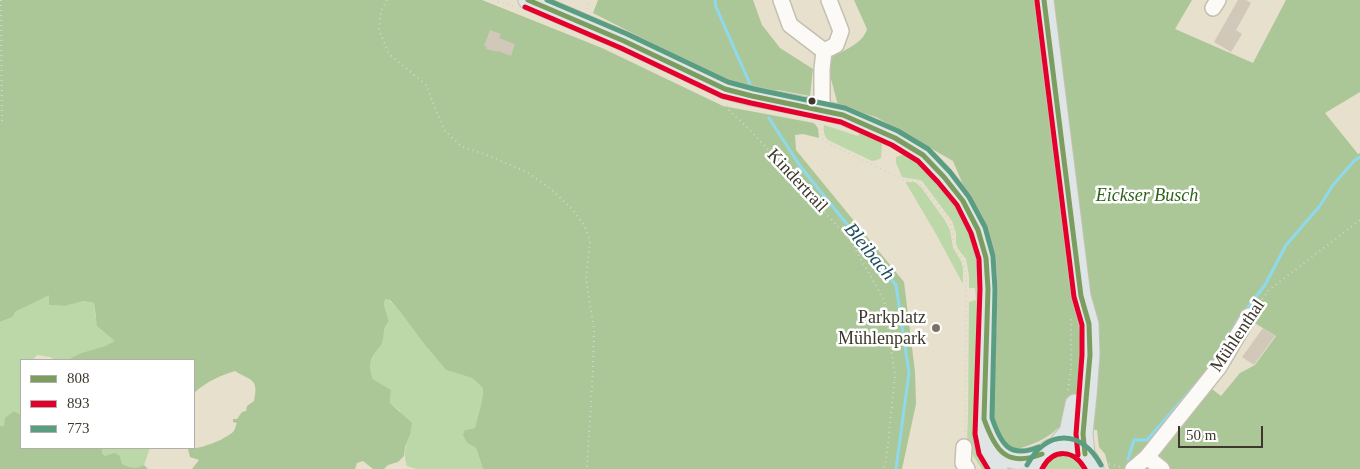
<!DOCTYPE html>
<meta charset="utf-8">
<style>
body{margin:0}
#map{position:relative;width:1360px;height:469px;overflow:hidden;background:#e6e0cc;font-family:"Times New Roman",serif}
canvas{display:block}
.legend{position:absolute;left:20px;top:359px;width:175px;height:90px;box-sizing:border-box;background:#fff;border:1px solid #b1afaa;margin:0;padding:6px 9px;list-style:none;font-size:15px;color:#3d382b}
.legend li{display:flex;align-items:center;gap:10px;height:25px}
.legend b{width:25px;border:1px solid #b1afaa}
.scale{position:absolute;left:1178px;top:426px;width:85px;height:22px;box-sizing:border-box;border:2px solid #3d382b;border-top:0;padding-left:6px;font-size:15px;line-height:18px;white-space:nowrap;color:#3d382b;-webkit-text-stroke:4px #fff;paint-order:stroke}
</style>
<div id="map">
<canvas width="1360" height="469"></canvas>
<ul class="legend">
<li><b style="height:6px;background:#7b9d5f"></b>808</li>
<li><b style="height:6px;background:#e4002b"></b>893</li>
<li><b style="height:6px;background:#599e80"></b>773</li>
</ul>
<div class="scale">50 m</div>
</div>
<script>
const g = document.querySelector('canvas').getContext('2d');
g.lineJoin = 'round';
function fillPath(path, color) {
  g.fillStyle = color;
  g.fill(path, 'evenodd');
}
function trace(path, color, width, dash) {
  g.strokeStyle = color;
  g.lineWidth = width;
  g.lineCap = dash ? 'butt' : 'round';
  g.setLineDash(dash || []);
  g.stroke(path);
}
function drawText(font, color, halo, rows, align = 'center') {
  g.font = font + ' "Times New Roman",serif';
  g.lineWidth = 5;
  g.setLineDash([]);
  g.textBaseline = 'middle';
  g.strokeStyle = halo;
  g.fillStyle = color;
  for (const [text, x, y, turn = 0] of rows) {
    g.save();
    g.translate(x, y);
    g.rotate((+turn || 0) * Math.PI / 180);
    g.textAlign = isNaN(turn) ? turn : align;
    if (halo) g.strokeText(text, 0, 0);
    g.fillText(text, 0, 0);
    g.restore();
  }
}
fillPath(new Path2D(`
 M824,125L858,136L861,131L878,138L882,143L881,158L877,160L872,161L828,140C824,135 823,131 824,125Z
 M902,155L909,156L935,178L965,219L980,267L991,469H982L974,457L967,443L968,415L969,302L976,300L975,288H969V276L966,259L958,249L956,243V233L952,221L922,181C915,178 910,179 902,177L896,163V157Z
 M906,182H915L921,187L944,219L950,230L953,248L961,261L963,268V284L936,234L906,183Z
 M49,294V305L65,306L84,301L94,303L95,316L116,341L105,346L81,353L67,360H55L50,357L37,355L33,360H21V415L14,411L4,426H0V322L13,317L15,312Z
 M385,298L389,300L401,313L424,344L446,370L472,378L483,388C483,402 478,414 475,428L465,430L467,443L476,448L483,469H416L407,466C403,453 405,447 410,435L400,411L390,403L391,390L373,379C370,370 368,361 375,353C378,349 380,347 382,343C386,333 381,331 389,321L384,305Z
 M102,448H150L144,465C135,469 131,468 122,464L120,456H105L102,453Z
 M1063,454L1072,456L1086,469H1043L1054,456Z`), '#bcd8a8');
fillPath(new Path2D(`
 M0,0H482L602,48L723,106L814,123L818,128L819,138L803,134L795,135L796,150L904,282L915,372L916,404L902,469H483L476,448L467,443L463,435L465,430L475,428C478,414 483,402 483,388L472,378L446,370L424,344L401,313L390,300L385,299L384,305L389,321C381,331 386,333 382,343C380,347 378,349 375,353C368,361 370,370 373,379L391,390L390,403L412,423L410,435L405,447L404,456L398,462L388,465L384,469H373L363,461L357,463L355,469H192L199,460L190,457L188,449C200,449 225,440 234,431C235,429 236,425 237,423L233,422V419H237L242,412L246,411L247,406L254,401C259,378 251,381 235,371C219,376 206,382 194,393V360H67L81,353L105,346L115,341L97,326L94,303L84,301L65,306L49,305V295L15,312L13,317L0,322Z
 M598,0H753L762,25L780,48L813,69L810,96L778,90H762L730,83L593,13Z
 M854,0H1192L1175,29L1253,63L1286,0H1360V92L1325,113L1358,154L1360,153V469H1109L1105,454L1099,447L1097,430L1058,428C1047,439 1032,445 1017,449L1016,453L996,434L992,410L996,263L953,161L876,117L838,105L828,68L830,58C842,51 863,44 867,29ZM1253,322L1276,336L1255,365L1240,373L1221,396L1212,389L1219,380Z
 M14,411L21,415V448H102V453L105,456L115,453L120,456L122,464C131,468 135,469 144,465L148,469H0V426H4L5,418Z`), '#acc797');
trace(new Path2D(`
 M715,0L716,7L750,84
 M769,118L800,166L896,285L909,373L896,469
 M1245,311L1265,285L1286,245L1319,207L1333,185L1354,161L1360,157
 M1209,368L1239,318
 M1128,459L1134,440H1147L1195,385`), '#8ddaee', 3);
fillPath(new Path2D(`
 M1238,0H1246L1251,3L1236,30L1242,34L1231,52L1214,42Z
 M490,30L501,34L499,38L515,44L511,56L498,51V52L486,49L487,47L484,46Z
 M1263,328L1275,336L1254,365L1242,357Z`), '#d1c8ba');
const minor = new Path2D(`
 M781,0L790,25L824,51
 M1213,8L1218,0
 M824,51L836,45L841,31L829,0
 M822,110V69L824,51
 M964,447L963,463L967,469
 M1147,457L1162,469
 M1133,469L1147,457L1219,367L1249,316`);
const major = new Path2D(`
 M528,0L624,41L725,89L752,96L822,110L843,115L895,138L923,155L944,177L963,201L978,230L986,258L988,289L984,419C981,442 983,451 998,469
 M1044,0L1081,296L1089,324L1090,355L1087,395L1083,434L1085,454
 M989,432C1003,462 1013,464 1042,454
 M1056,447L1069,432L1075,404
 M1034,469C1046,437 1082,439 1094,469`);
trace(minor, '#c4bfb0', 18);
trace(major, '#c4c1b7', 21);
trace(new Path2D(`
 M1,0L2,124
 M387,0L381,11L379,30L389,54L426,85L444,130L461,146L484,154L527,172L551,189L573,210L584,225L590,241L586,279L594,329L593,369L587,469
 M493,0L515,7
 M587,9L589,0
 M727,105L729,110L751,131L850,240L884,300L895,376L887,454L884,469
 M820,124L822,138L826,142L903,180L918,181L947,217L952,227L955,250L963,260L966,276L965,434
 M1256,307L1269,290L1360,220
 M1068,390L1071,369V317
 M1109,464L1121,467`), '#d5d3ce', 2, [1, 4]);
trace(minor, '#fbfaf7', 15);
trace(major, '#dee5e4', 19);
trace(new Path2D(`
 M528,0L624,41L725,89L752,96L843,115L895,138L923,155L944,177L963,201L978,230L986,258L988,289L984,419C995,450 1006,468 1042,454
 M1044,0L1081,296L1089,324L1090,355L1083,434L1085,454`), '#7b9d5f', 5);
trace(new Path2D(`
 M1037,1L1074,297L1082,325V355L1076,434L1078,455
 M525,7L621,48L722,96L751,103L841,122L892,145L918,161L938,182L957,205L971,233L979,259L980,289L975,434L979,454L988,469
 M1042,469C1053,448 1074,449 1085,469`), '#e4002b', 5);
trace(new Path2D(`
 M547,0L627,34L728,82L754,89L845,108L898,131L928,149L950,172L969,197L985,227L993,256L995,289L992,418C1001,444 1009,459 1039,447
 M1027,465C1047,429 1081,429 1101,465`), '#599e80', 5);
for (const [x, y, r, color] of [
 [812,101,4.5,"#3d382b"],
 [936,328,5,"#787363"]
]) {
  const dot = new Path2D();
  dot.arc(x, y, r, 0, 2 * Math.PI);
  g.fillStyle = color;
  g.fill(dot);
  trace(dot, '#fff', 2);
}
drawText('18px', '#3d382b', '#fff', [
 ["Kindertrail",797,181,47],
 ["Mühlenthal",1238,336,-56]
]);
drawText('italic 18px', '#2f621c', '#fff', [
 ["Eickser Busch",1147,196]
]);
drawText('18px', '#3d382b', '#fff', [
 ["Parkplatz",926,318],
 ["Mühlenpark",926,339]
], 'right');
drawText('italic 19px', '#1e4e5e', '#fff', [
 ["Bleibach",869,252,51]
]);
</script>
